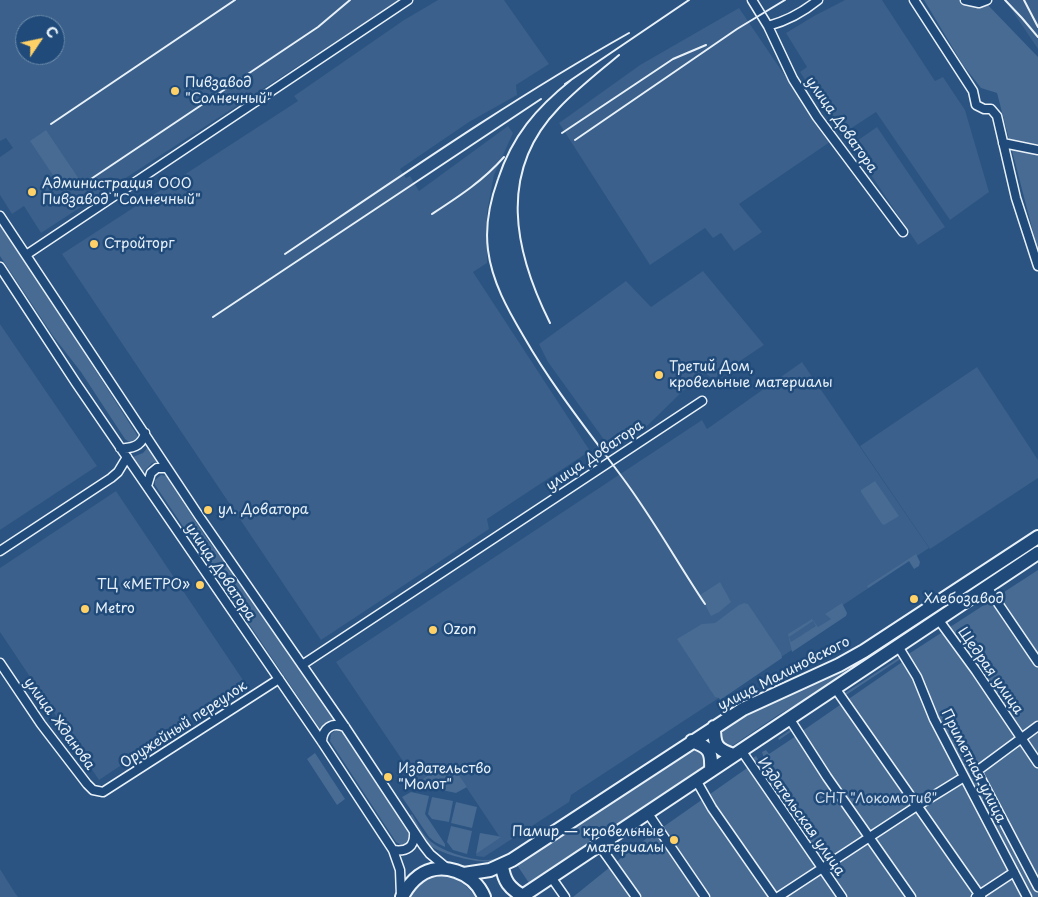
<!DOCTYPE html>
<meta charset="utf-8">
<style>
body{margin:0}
#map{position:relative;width:1038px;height:897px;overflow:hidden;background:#2b5482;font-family:"Playpen Sans",sans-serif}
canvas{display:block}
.north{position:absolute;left:15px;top:15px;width:50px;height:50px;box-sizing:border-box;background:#1f4a7a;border:1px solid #6f8dac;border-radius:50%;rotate:56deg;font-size:14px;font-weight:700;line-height:20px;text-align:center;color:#e8f1f8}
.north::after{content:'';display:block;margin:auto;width:18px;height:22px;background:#ffd166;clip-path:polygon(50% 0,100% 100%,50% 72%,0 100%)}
</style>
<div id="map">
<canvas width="1038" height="897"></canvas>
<div class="north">С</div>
</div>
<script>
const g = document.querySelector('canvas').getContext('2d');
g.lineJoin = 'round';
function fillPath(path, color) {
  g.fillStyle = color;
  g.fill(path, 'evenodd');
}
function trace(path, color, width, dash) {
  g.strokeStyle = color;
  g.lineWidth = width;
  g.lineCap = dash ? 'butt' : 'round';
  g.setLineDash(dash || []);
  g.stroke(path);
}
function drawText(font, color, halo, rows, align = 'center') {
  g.font = font + ' "Playpen Sans",sans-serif';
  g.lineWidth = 5;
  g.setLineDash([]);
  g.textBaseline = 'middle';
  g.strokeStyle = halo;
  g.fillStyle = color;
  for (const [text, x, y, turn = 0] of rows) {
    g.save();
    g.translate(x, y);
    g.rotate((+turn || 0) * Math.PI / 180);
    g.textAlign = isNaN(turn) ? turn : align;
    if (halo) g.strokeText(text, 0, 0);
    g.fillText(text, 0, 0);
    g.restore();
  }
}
fillPath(new Path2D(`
 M0,0H398V1L41,233L24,206L12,214L0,195V157L13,148L6,138L0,141ZM25,25H55V55H25Z
 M438,0H504L549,64L516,85L517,95L469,122L400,169L406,178L410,176L419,191L508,126L513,133L494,175L487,212V263L473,272L590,451L487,519L489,529L321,640L62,254L298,101L294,96L404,20Z
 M845,0H882L935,81L943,77L965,110L989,192L950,220L876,112L841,135L800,72L807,67L786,33L814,16Z
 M1005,0H1038V49Z
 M739,8L830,142L739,204L762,232L734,251L721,233L713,238L705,228L650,265L559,123L640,65Z
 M877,127L945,227L918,245L851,145Z
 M703,271L764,345L713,379L705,373L689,385L646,427L642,425L610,448L548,362L539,344L626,281L651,307Z
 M0,324L97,466L0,530Z
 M802,362L929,548L831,613L836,621L571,795L569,802L484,857L476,856L480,833L499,836L450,763L417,782L336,662L702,420L707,429Z
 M977,367L1038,460V478L930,549L860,446Z
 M116,491L245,683L99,780L0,632V568Z
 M0,869L15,893L18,897H0Z`), '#3a608b');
fillPath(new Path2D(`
 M924,0H978L986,3L1038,57V251L997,93L981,88L963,65Z
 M46,130L79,179L63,190L30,141Z
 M0,222L137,435L138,438L130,443L125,439L81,372L53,336L0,256Z
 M149,446L159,461L152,463L143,472L133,457L143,453Z
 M161,475L166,476L207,539L238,579L335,719L327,722L320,729L155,485V480Z
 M875,481L899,516L884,525L882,524L861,492V490Z
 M916,554L920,562L919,566L914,569L909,561L868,588L867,586Z
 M999,568L1002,571L831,684L778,715L732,746L728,747L722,745L720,735L728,727Z
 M1038,570V897H573L636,846L750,766V760L756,756L759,761L764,758L762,752L766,750L769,754L796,736L792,731L779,740L778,738L793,728L798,734L908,658L907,655L941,633L942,634L948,631L947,629Z
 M720,582L731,602L719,612L711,616L700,595Z
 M744,603L748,604L781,653L782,658L720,700L719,698L715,697L677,639L702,624L715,623L739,605Z
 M842,603L847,613L846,616L792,652L788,634L812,619L818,627L831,619L825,614ZM813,621L816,626L791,642L789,637Z
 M900,657L902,658L843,697L842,695Z
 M337,729L344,732L411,834V839L407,845L403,846L396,842L330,741L331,734Z
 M690,749L699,750L705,754V766L703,769L529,883L517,865Z
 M315,753L345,799L337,805L307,759Z
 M450,762L467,787L456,793L414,784Z
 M411,792L429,796L425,814L445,844V847L435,842L429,837L402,797Z
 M432,797L453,801L449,822L432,819L428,814Z
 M456,802L477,807L472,828L451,823Z
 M412,814C417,823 422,833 429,840C440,851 473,861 488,860C496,859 503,856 510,852L511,854C505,856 499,860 493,861C478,864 441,854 429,845C420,838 414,826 408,817Z
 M451,826L472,831L467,854L453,850L447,842Z
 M480,833L501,837L476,854Z
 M441,876C456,877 467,884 475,897H410C417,884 427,878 441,876Z`), '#476b93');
const minor = new Path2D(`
 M752,0L768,26L793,79L817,117L903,232
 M914,0L973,91L976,105L984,109H991L997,116L1016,198L1038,266
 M965,0L979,3L987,0
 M768,26C787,21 802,13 818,0
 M1003,143L1038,150
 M0,216L199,516L345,727L423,845L430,854L448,869
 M26,255L408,0
 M0,267L76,383L322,742L393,850L400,870L401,896
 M120,448C132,449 142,446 145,433
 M147,486L151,473L157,468H167
 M0,551L111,478L118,472L127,457
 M987,587L1038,662
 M938,619L976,671L1038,763
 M898,646L917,677L934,719L1027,897
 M0,663L41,724L87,784L93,790L103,792L279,679
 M302,665L702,401
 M835,688L981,897
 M789,718L827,777L911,897
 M1038,726L977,771L1038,887
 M322,742C322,729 332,721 345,727
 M741,750L842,897
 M696,780L712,808L774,897
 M647,812L705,897
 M599,845L636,897
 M393,850C407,852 415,847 414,832
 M551,877L565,897
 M778,897L917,806L964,777
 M976,897L1014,872`);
const highway = new Path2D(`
 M714,727C714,745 716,749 733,755
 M692,741C709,747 712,751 711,770
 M502,866C504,881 509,888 523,896
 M464,874L490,870L512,860L743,709L839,665L864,651L1038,537
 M402,897C406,889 411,882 419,876C441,860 474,872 484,897
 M521,897L1038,553`);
trace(minor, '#e8f1f8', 11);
trace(highway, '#e8f1f8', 16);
trace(minor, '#1f4a7a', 8);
trace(highway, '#1f4a7a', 12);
trace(new Path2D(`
 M1005,0L1022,18L1038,37
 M1024,0L1038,27
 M571,80C536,108 512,136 498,179C490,201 485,227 488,250C492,282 508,310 524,337C552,386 588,431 622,477C652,517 677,562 705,604
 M565,84L689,0
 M51,124L235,0
 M562,133L673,59L706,45
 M575,140L737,29L785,0
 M79,187L318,27L350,0
 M432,214C458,197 483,181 504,157
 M285,254C398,178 510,100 629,33
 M213,317L541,99
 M550,323C514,251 497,172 559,108C578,88 599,72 619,55`), '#e8f1f8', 2);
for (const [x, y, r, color] of [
 [175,91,5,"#ffd166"],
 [32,192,5,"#ffd166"],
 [94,244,5,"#ffd166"],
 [659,375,5,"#ffd166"],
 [208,510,5,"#ffd166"],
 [200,585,5,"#ffd166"],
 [914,599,5,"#ffd166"],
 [85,609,5,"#ffd166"],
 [433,630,5,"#ffd166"],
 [388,777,5,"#ffd166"],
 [674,840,5,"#ffd166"]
]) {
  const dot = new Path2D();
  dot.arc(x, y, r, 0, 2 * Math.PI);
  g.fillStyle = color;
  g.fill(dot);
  trace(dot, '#1f4a7a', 2);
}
drawText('14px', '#e8f1f8', '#1f4a7a', [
 ["Пивзавод",185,83],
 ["\"Солнечный\"",185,99],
 ["Администрация ООО",42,184],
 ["Пивзавод \"Солнечный\"",42,200],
 ["Стройторг",104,244],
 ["Третий Дом,",669,367],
 ["кровельные материалы",669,383],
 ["ул. Доватора",218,510],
 ["ТЦ «МЕТРО»",190,585,"right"],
 ["Хлебозавод",924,599],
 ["Metro",95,609],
 ["Ozon",443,630],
 ["Издательство",398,769],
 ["\"Молот\"",398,785],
 ["Памир — кровельные",664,832,"right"],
 ["материалы",664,848,"right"]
], 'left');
drawText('14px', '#e8f1f8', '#1f4a7a', [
 ["улица Доватора",841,125,55],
 ["улица Доватора",595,456,-34],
 ["улица Доватора",220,572,56],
 ["Щедрая улица",990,671,55],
 ["улица Малиновского",784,674,-27],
 ["улица Жданова",59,724,54],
 ["Оружейный переулок",184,725,-33],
 ["Приметная улица",973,766,63],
 ["Издательская улица",801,817,55]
]);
drawText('14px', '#d0dde9', '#1f4a7a', [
 ["СНТ \"Локомотив\"",876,799]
]);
</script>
